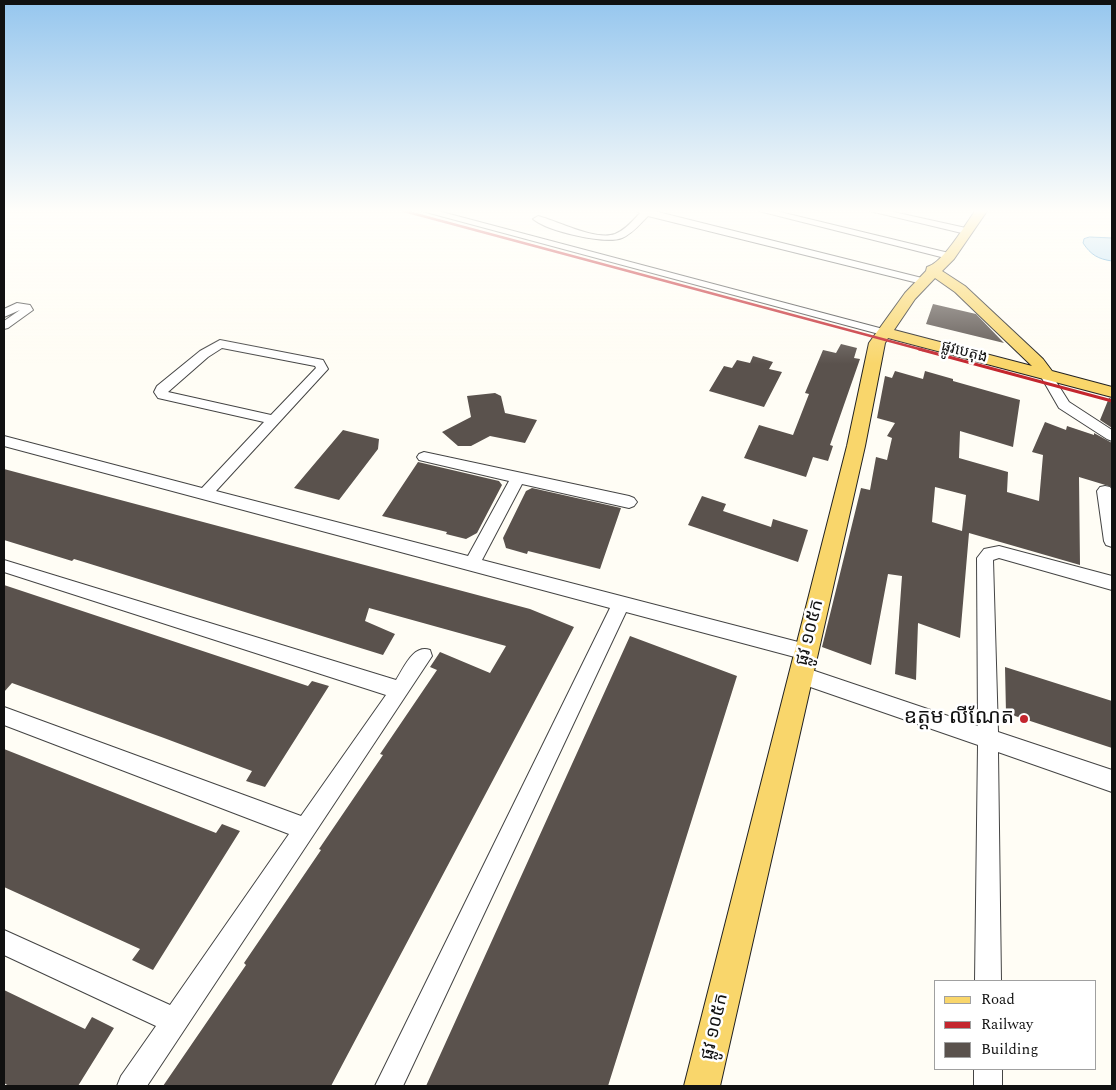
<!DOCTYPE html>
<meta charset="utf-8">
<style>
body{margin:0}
#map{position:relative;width:1116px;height:1090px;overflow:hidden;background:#fffdf5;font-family:Spectral,serif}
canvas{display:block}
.frame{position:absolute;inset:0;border:5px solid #111;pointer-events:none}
.legend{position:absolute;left:934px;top:980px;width:162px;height:90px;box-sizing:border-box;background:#fff;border:1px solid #a0a0a0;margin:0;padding:6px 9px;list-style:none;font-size:15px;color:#111}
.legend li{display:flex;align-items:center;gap:10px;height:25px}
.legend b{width:25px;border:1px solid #a0a0a0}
</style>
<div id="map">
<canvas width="1116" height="1090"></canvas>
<div class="frame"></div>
<ul class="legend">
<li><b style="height:6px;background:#f9d66b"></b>Road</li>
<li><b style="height:6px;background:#c4262e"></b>Railway</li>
<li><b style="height:14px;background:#5a524d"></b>Building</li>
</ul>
</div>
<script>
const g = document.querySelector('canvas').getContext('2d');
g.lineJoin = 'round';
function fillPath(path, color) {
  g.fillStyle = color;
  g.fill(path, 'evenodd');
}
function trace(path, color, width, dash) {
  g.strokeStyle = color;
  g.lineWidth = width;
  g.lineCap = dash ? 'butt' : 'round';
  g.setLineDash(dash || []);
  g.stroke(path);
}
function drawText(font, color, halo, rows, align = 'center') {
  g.font = font + ' Spectral,"Noto Sans Khmer",serif';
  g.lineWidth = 5;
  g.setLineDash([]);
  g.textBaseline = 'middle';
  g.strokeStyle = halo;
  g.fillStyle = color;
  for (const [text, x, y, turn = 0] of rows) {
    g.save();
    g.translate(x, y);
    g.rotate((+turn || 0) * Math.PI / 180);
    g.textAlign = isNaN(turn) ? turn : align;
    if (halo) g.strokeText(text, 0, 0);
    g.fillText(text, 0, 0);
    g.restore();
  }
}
const water = new Path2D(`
 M1090,237L1112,238V261C1098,259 1091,255 1083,243L1084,239Z`);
fillPath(water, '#b9e0f7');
trace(water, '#3f96cf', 1);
fillPath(new Path2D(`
 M933,304L976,314L1004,343L926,324Z
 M841,344L857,348L854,358L860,359L830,445L833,446L828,461L813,457L806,477L744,458L759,425L793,435L809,394L805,393L823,350L836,353Z
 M753,356L773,362L769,369L782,372L764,407L709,391L724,366L732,368L737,360L750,363Z
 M895,371L923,379L925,371L953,379V381L1020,400L1013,447L960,431L959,458L1008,472L1007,492L1039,501L1043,455L1032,452L1045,422L1066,430L1067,426L1094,435V433L1112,443V487L1079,477L1080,565L969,533L960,638L918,623L916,680L895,674L902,576L888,574L871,665L822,647L861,488L870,490L876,457L887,460L892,438L887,436L895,423L877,418L885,376L892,378ZM935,487L966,495L962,531L932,522Z
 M495,393L501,396L505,413L537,420L525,443L490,436L471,446H458L442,432L471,417L467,396Z
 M1109,398L1112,399V428L1100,420Z
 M343,430L379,439L378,449L339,500L294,488Z
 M418,462L499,481L502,485L477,533L466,539L446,534L447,532L382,516Z
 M4,469L530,609L574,627L331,1086H163L246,965L244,963L321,850L319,849L383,755L380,754L437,670L430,667L440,652L490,673L506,646L369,608L365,621L395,634L383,655L84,562L74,559L72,561L4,540Z
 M532,488L621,508L600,569L528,551L527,554L506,548L503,538L526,491Z
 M702,496L726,504L723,511L771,527L773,519L808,530L798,562L688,525Z
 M4,585L308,686L312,681L329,686L265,787L246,781L252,771L164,738L12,683L4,692Z
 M630,636L737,676L608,1086H426Z
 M1005,667L1112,701V748L1006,713Z
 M4,749L216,833L222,824L240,831L153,970L132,960L140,949L4,887Z
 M4,990L85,1029L92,1017L114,1028L78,1086H9L4,1083Z`), '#5a524d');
const minor = new Path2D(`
 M422,211H438L887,330L889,332L887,334H879Z
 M637,211H654L926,279L927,281L922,284L648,216C641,223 632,234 622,238C605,245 547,231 533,219L538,216C558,221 595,241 615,234C625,230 633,221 640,213Z
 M759,211H776L953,254L954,256L949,259Z
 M870,211H889L966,228L971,231L966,234Z
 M17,303L30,305L33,310L8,328L4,329V321L20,310L4,317V309Z
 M220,340L323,360L328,369L216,491L468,556L509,481L419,460L417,457L419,454L424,452L629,496L634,498L637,502L634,506L629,508L522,484L482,560L806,644L813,646L815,652L813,658L806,660L626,612L403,1086H375L610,608L4,446V436L202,488L264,422L158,398L154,392L157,386L200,351ZM222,348L315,366L316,368L271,415L168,392L208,357Z
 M1046,371L1050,372L1069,402L1112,430V441L1107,439L1059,408L1040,375Z
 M1105,486L1110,487L1112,490V547L1106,545L1104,541L1097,491L1100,487Z
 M999,546L1112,576V590L999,558L993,560L998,732L1112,770V792L998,752L1001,981H975L978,745L793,681L790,675L793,669L800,666L978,726L977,558L984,549Z
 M4,560L396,680C404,668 413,644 430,650L432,656L147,1086H117L121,1076L156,1026L4,955V930L170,1005L289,834L4,725V707L301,816L386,695L4,572Z
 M974,1069H1002V1086H974Z`);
const major = new Path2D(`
 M975,211H987L954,259L942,271L965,286L1043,359L1052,371L1112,387V397L888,338L885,343L865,446L720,1086H684L847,446L869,343L905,293L926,271L927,267C943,263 965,225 975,211ZM935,278L955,292L1032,366L894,330L915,299Z`);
trace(minor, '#444', 2);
trace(major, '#222', 2);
fillPath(minor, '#fff');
fillPath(major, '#f9d66b');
trace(new Path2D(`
 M404,211L923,350`), '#c4262e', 2.5);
trace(new Path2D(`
 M919,349L1112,401`), '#c4262e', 3);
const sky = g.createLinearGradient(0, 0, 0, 364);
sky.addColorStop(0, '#95c6ee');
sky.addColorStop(0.58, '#fffefa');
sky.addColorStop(1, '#fffefa00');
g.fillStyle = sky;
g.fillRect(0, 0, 1116, 364);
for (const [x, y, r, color] of [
 [1024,719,5,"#c4262e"]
]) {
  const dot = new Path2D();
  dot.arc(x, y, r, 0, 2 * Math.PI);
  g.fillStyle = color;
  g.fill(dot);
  trace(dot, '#fff', 2);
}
drawText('15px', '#111', '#fff', [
 ["ផ្លូវបេតុង",964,353,15]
]);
drawText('18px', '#111', '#fff', [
 ["ផ្លូវ ១០៥ក",811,633,-76],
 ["ផ្លូវ ១០៥ក",716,1027,-77]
]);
drawText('21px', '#111', '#fff', [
 ["ឧត្តម លីណែត",1014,719]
], 'right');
</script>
